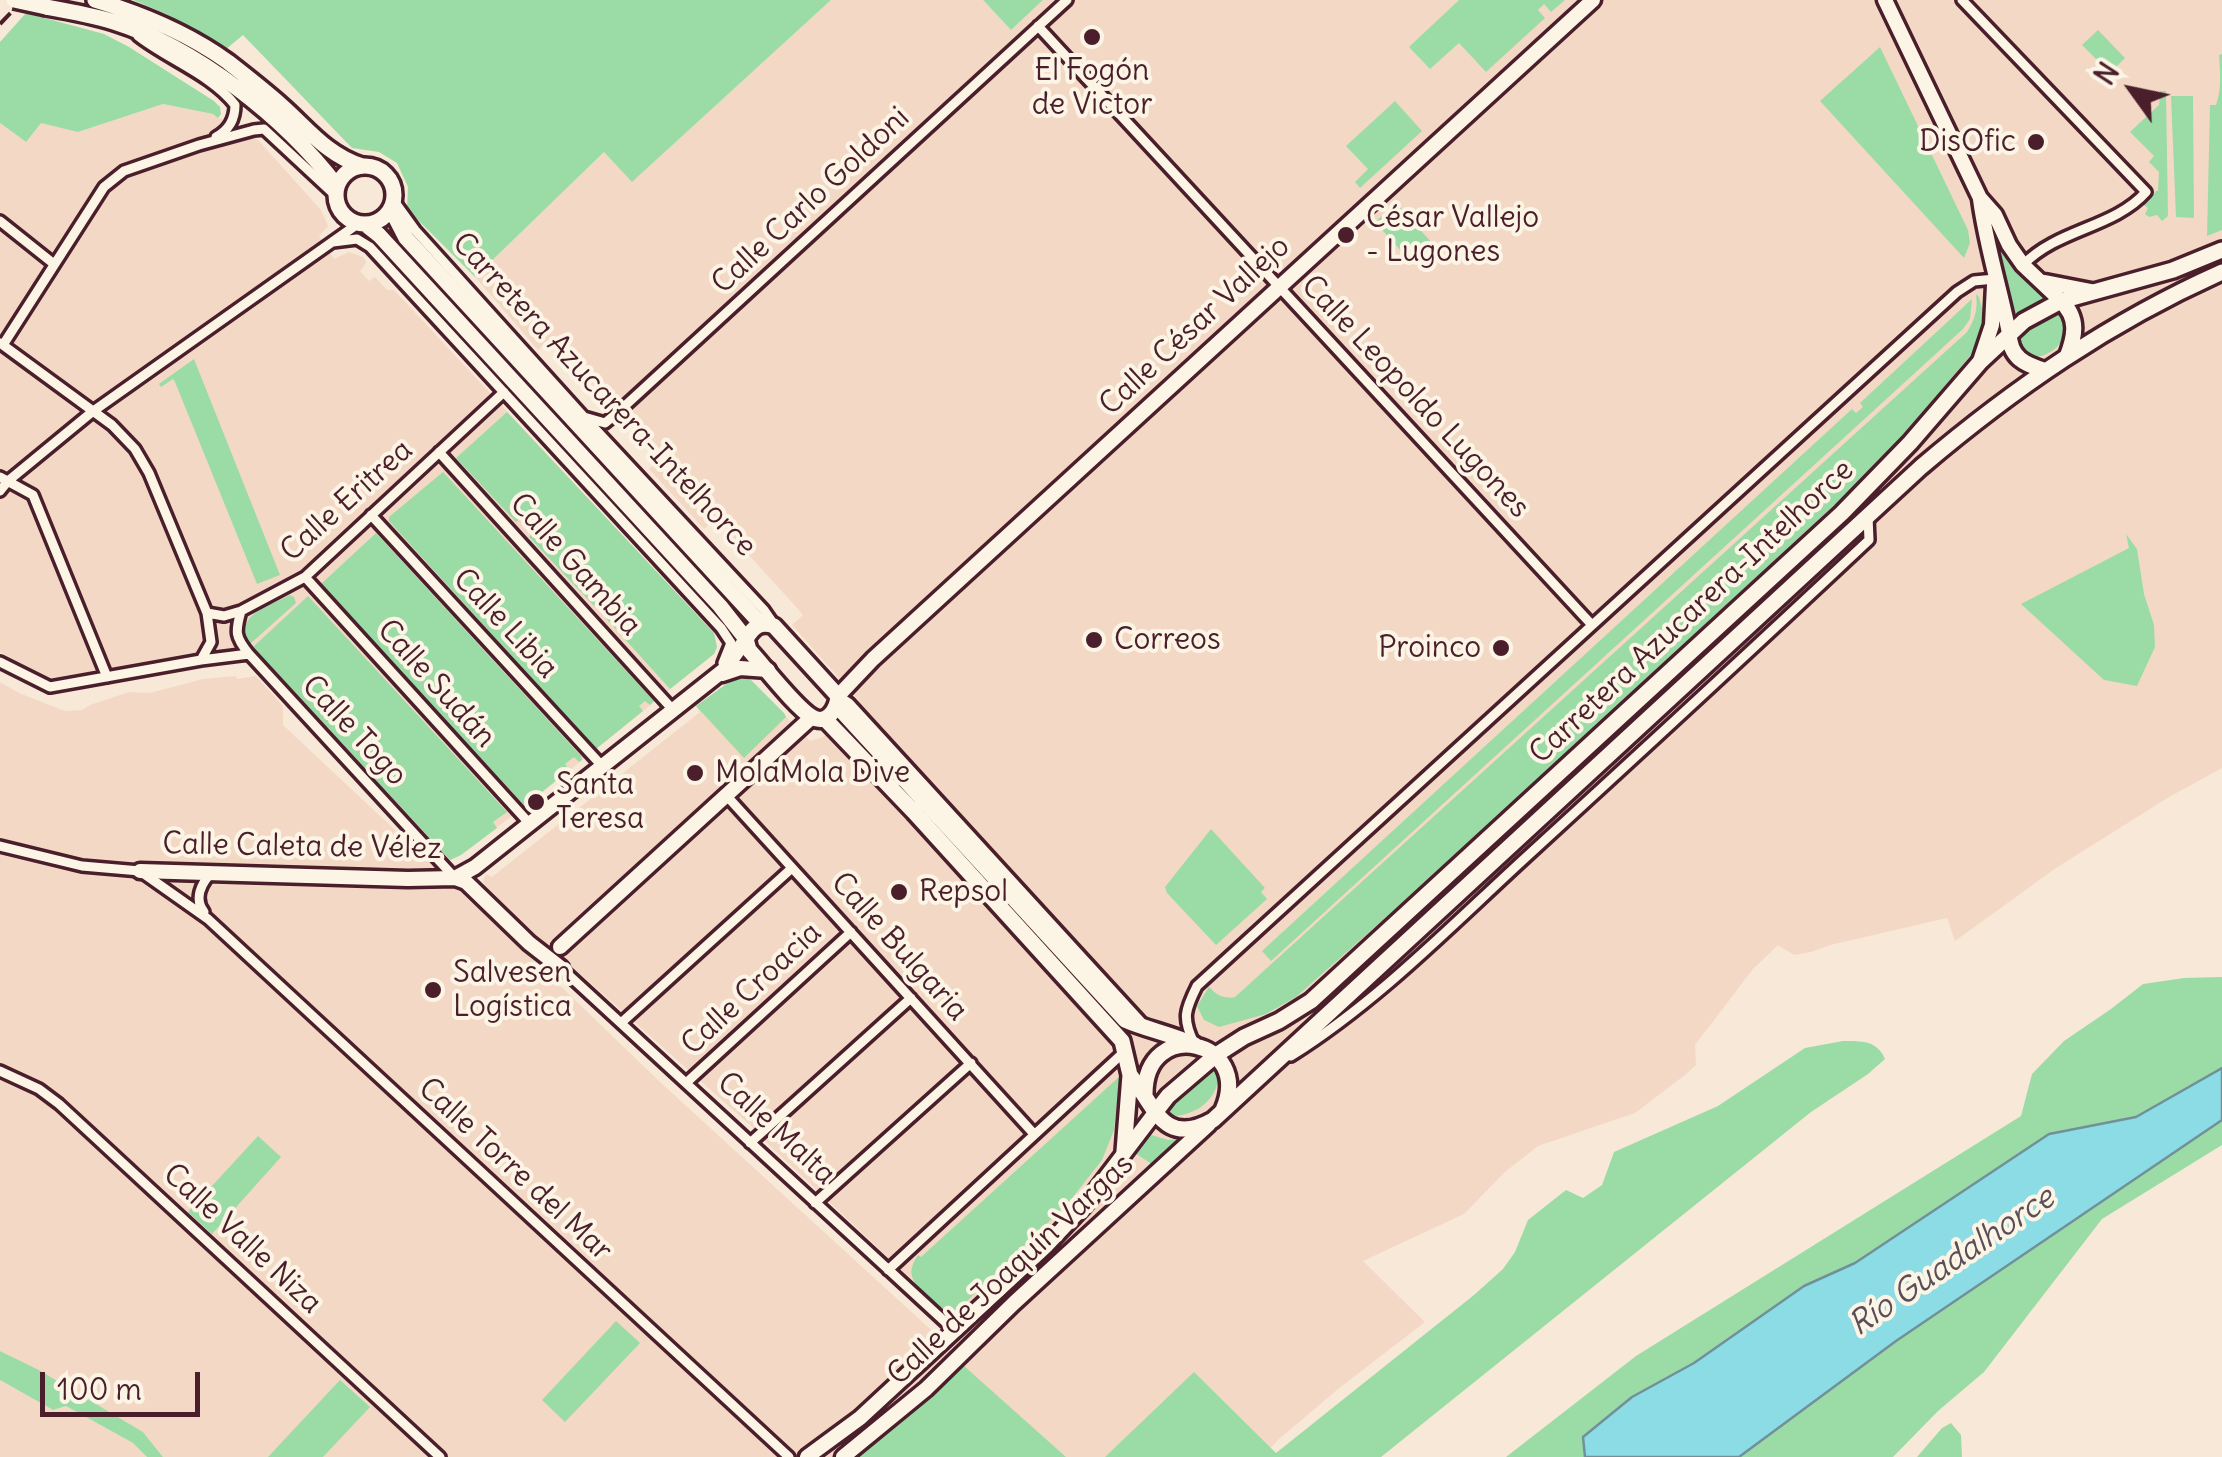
<!DOCTYPE html>
<meta charset="utf-8">
<style>
body{margin:0}
#map{position:relative;width:2222px;height:1457px;overflow:hidden;background:#f8e8d7;font-family:Delius,sans-serif}
canvas{display:block}
.north{position:absolute;left:2082px;top:40px;width:100px;height:100px;-webkit-text-stroke:8px #fcf5e5;paint-order:stroke;rotate:303deg;font-size:28px;font-weight:700;line-height:40px;text-align:center;color:#4a1f2b}
.north::after{content:'';display:block;margin:auto;width:35px;height:45px;background:#4a1f2b;clip-path:polygon(50% 0,100% 100%,50% 72%,0 100%)}
.scale{position:absolute;left:40px;top:1372px;width:160px;height:45px;box-sizing:border-box;border:5px solid #4a1f2b;border-top:0;padding-left:12px;font-size:30px;line-height:35px;white-space:nowrap;color:#4a1f2b;-webkit-text-stroke:8px #fcf5e5;paint-order:stroke}
</style>
<div id="map">
<canvas width="2222" height="1457"></canvas>
<div class="north">N</div>
<div class="scale">100 m</div>
</div>
<script>
const g = document.querySelector('canvas').getContext('2d');
g.lineJoin = 'round';
function fillPath(path, color) {
  g.fillStyle = color;
  g.fill(path, 'evenodd');
}
function trace(path, color, width, dash) {
  g.strokeStyle = color;
  g.lineWidth = width;
  g.lineCap = dash ? 'butt' : 'round';
  g.setLineDash(dash || []);
  g.stroke(path);
}
function drawText(font, color, halo, rows, align = 'center') {
  g.font = font + ' Delius,sans-serif';
  g.lineWidth = 8;
  g.setLineDash([]);
  g.textBaseline = 'middle';
  g.strokeStyle = halo;
  g.fillStyle = color;
  for (const [text, x, y, turn = 0] of rows) {
    g.save();
    g.translate(x, y);
    g.rotate((+turn || 0) * Math.PI / 180);
    g.textAlign = isNaN(turn) ? turn : align;
    if (halo) g.strokeText(text, 0, 0);
    g.fillText(text, 0, 0);
    g.restore();
  }
}
fillPath(new Path2D(`
 M831,0H983L1011,30L1043,0H2222V768L2169,797L2056,868L1955,941L1947,918L1830,945L1811,952L1794,955L1778,945L1753,969L1695,1045L1696,1065L1685,1075L1635,1113L1538,1146L1505,1172L1464,1214L1363,1261L1425,1322L1338,1389L1278,1440L1262,1457H163L143,1432L39,1370L0,1351V682L19,693L65,711L82,710L90,705L129,692L150,693L203,679L236,676L237,679L256,676L283,706V725L522,949L660,1082L941,1339L964,1366L984,1348L771,1147L750,1125L487,891L483,881L486,874L492,877L700,712L696,706L736,677L751,680L810,741L823,737L860,702L792,625L803,615L798,609L716,519L704,529L649,469L660,458L551,339L538,350L475,277L604,152L633,181Z
 M163,104L213,114L258,140L321,210L328,226L319,236L334,259L349,252L363,257L366,261L365,265L360,271L369,281L375,277L387,290H394L714,633L717,647L714,654L525,806L461,855L450,860L253,648L173,658L122,669L55,679L47,678L0,652V123L26,142L40,122L78,132Z
 M0,1380L53,1410L66,1406L133,1443L147,1457H0Z`), '#f4d8c6');
fillPath(new Path2D(`
 M133,0H831L632,182L604,152L475,277L407,209L408,187L397,163L379,152L352,148L243,35L225,50L164,13Z
 M983,0H1043L1011,30Z
 M1459,0H1565L1551,12L1544,4L1538,10L1545,18L1486,72L1459,43L1430,69L1409,47Z
 M26,13L104,34L129,47L214,101L220,107L221,114L218,118L213,114L163,104L78,132L41,123L26,142L0,123V42Z
 M2098,30L2125,58L2110,73L2082,45Z
 M1880,47L1968,230L1970,243L1964,258L1820,101Z
 M2222,54V230L2207,236L2210,105H2216C2222,87 2220,73 2219,55Z
 M2160,91H2166L2168,216L2162,221L2157,215L2149,217L2145,214L2148,208L2144,205L2156,191H2158L2159,172L2149,162L2154,156L2130,132L2159,105Z
 M2171,96H2193L2194,218L2176,217Z
 M1395,101L1422,131L1360,188L1355,182L1368,169L1346,146Z
 M1396,203L1433,244L1412,263L1375,222Z
 M1993,227L2016,267L2048,297L2013,317L2004,276L1991,229Z
 M1976,294L1979,297L1984,316L1974,351L1881,462L1437,872L1296,997L1266,1014L1219,1027L1204,1020L1197,1006L1209,987C1217,995 1223,999 1235,997L1967,332C1975,319 1978,309 1976,294Z
 M1972,299L1970,319L1963,329L1271,961L1262,951L1852,409L1856,413L1863,407L1860,403Z
 M2059,311C2079,332 2053,360 2029,357L2018,348L2017,336Z
 M194,359L280,575L257,584L175,382L173,379L161,387L159,384Z
 M507,412L714,633L717,647L714,654L670,689L604,616L610,610L601,601L594,606L529,537L536,530L524,516L516,522L456,458Z
 M443,472L654,701L650,705L645,701L639,706L643,711L596,749L389,521V517Z
 M376,533L581,756L582,760L579,762L574,757L565,764L569,770L525,806L320,585Z
 M2126,534L2137,549L2144,594L2154,625L2155,647L2137,686L2104,680L2021,604L2129,548Z
 M290,595L294,597L296,603L250,644C232,615 270,606 290,595Z
 M308,596L507,812L493,822L497,828L461,855L450,860L253,647Z
 M741,676L751,680L784,713L786,717L744,758L696,706L736,677Z
 M1211,829L1265,888L1261,892L1267,899L1216,945L1167,893L1165,887Z
 M2222,977V1068L2216,1072L2136,1117L2049,1135L1855,1263L1804,1286L1694,1363L1632,1397L1583,1437L1585,1457H1506L1636,1356L2021,1116L2032,1074L2064,1041L2111,1009L2143,984L2184,978Z
 M1843,1041C1861,1041 1877,1040 1885,1059L1868,1074L1811,1112L1381,1457H1105L1194,1372L1276,1453L1474,1295L1503,1269L1515,1252L1528,1220L1566,1190L1583,1198L1602,1185L1614,1152L1718,1106L1805,1048Z
 M1218,1064C1224,1098 1195,1119 1164,1116L1190,1087Z
 M1120,1076L1114,1130L1102,1160L1069,1202L959,1309C952,1310 949,1312 943,1308C934,1304 916,1288 913,1279C909,1270 913,1263 918,1255L921,1257Z
 M2222,1120V1145L2102,1219L1984,1372L1938,1411L1893,1457H1739L1896,1341Z
 M1148,1134L1168,1140L1181,1139L1155,1164L1150,1163L1135,1153Z
 M258,1136L281,1157L212,1234L188,1212Z
 M616,1321L640,1343L565,1422L542,1400Z
 M0,1351L39,1370L143,1432L163,1457H147L133,1443L66,1406L53,1410L0,1380Z
 M964,1366L1066,1457H854Z
 M340,1380L370,1407L323,1457H268Z
 M1951,1423L1961,1435L1962,1457H1917L1942,1428Z`), '#9bdca6');
const water = new Path2D(`
 M2222,1068V1120L1896,1341L1739,1457H1585L1583,1437L1632,1397L1694,1363L1804,1286L1855,1263L2049,1134L2136,1117Z`);
fillPath(water, '#8bdce4');
trace(water, '#71909a', 2.5);
const street = new Path2D(`
 M1962,0L2146,192C2114,228 2057,229 2023,265
 M1038,26L1592,625
 M138,36C167,59 212,75 235,105C235,119 229,130 216,137
 M394,201L415,230L584,417L764,610L773,623
 M0,221L54,264
 M333,242L357,239L370,247L721,628L731,643L723,663
 M0,343L112,425L135,449L149,473L207,613L211,642L201,660L50,687L0,662
 M3,345L104,187L124,171L199,145L254,130L264,129L336,196
 M584,417L605,423L616,414L1067,0
 M439,452L674,711
 M0,477L33,495L107,677
 M0,491L8,481L92,412L359,223
 M371,515L603,767
 M305,577L530,824
 M241,611C235,632 235,637 249,654L455,878
 M207,613L224,616L241,611L305,577L504,392
 M201,660L249,654
 M838,696L849,703L1143,1024
 M725,794L1034,1134
 M0,846L82,866L140,871L208,919L789,1457
 M204,912C194,899 201,884 211,873
 M561,968L955,1331
 M621,1023L792,868
 M1194,1043C1182,1018 1185,1010 1197,986L1957,292L1974,281L1995,279
 M1291,1056C1377,1002 1449,928 1523,860C1639,754 1755,647 1869,540L1868,517
 M0,1071L39,1089L59,1104L440,1457
 M686,1083L851,932
 M750,1143L911,998
 M815,1203L971,1063
 M888,1270L1124,1052`);
const secondary = new Path2D(`
 M1885,0L1980,198L1995,215L2009,245L2023,265L2061,301
 M1980,199C1986,245 2000,288 2009,333
 M2045,282L2091,291
 M1980,361L1992,325L1994,285
 M722,674L740,668L768,670
 M838,696L873,659L1593,0
 M140,871L408,879L455,878L475,867L725,669L746,639
 M455,878L466,882L529,943L561,968
 M560,947L812,717
 M807,1457L860,1418L1047,1245L1084,1206L1154,1114
 M843,1457L926,1389L1014,1303L1209,1124`);
const primary = new Path2D(`
 M95,0C142,14 188,33 228,62C246,76 265,91 282,106C308,129 327,155 362,166
 M46,7C69,11 92,15 114,22C197,48 285,118 337,186
 M336 195a29 29 0 1 1 58 0a29 29 0 1 1-58 0Z
 M391,209L406,238L761,624
 M365,224L379,235L720,606L746,639L749,650C764,666 795,707 812,717C827,726 837,709 838,696L774,626C760,621 753,627 746,639
 M2061,301C2079,318 2075,336 2067,357
 M2009,333C2010,358 2024,364 2046,371
 M837,706L1125,1020C1148,1030 1172,1034 1195,1045
 M825,719L914,812L1122,1041L1130,1075L1124,1151
 M1130,1075C1155,1106 1163,1148 1213,1120L1921,467C2014,388 2110,322 2222,272
 M1145,1094C1145,1016 1254,1039 1223,1110
 M1154,1114L1168,1096L1216,1055L1244,1037L1279,1021L1311,1001L1842,513L1910,443L1980,362L2024,321L2061,301L2173,270L2222,250`);
trace(street, '#4a1f2b', 16);
trace(secondary, '#4a1f2b', 21);
trace(primary, '#4a1f2b', 22);
trace(street, '#fcf5e5', 9);
trace(secondary, '#fcf5e5', 14);
trace(primary, '#fcf5e5', 15);
trace(new Path2D(`
 M0,24L23,0`), '#4a1f2b', 4, [15, 8]);
const primaryBridge = new Path2D(`
 M14,0L46,7`);
trace(primaryBridge, '#4a1f2b', 22, []);
trace(primaryBridge, '#fcf5e5', 15);
for (const [x, y, r, color] of [
 [1092,37,10,"#4a1f2b"],
 [2036,142,10,"#4a1f2b"],
 [1346,235,10,"#4a1f2b"],
 [1094,640,10,"#4a1f2b"],
 [1501,648,10,"#4a1f2b"],
 [695,773,10,"#4a1f2b"],
 [536,802,10,"#4a1f2b"],
 [899,892,10,"#4a1f2b"],
 [433,990,10,"#4a1f2b"]
]) {
  const dot = new Path2D();
  dot.arc(x, y, r, 0, 2 * Math.PI);
  g.fillStyle = color;
  g.fill(dot);
  trace(dot, '#fcf5e5', 4);
}
drawText('30px', '#4a1f2b', '#fcf5e5', [
 ["El Fogón",1092,71,"center"],
 ["de Victor",1092,105,"center"],
 ["DisOfic",2016,142,"right"],
 ["César Vallejo",1366,218],
 ["- Lugones",1366,252],
 ["Correos",1114,640],
 ["Proinco",1481,648,"right"],
 ["MolaMola Dive",715,773],
 ["Santa",556,785],
 ["Teresa",556,819],
 ["Repsol",919,892],
 ["Salvesen",453,973],
 ["Logística",453,1007]
], 'left');
drawText('30px', '#4a1f2b', '#fcf5e5', [
 ["Calle Carlo Goldoni",811,201,-43],
 ["Calle César Vallejo",1195,326,-43],
 ["Carretera Azucarera-Intelhorce",604,395,47],
 ["Calle Leopoldo Lugones",1415,397,47],
 ["Calle Eritrea",347,501,-42],
 ["Calle Gambia",575,565,48],
 ["Carretera Azucarera-Intelhorce",1692,612,-43],
 ["Calle Libia",505,624,47],
 ["Calle Sudán",436,684,48],
 ["Calle Togo",354,731,47],
 ["Calle Caleta de Vélez",302,847,1],
 ["Calle Bulgaria",899,947,48],
 ["Calle Croacia",752,989,-43],
 ["Calle Malta",776,1129,43],
 ["Calle Torre del Mar",515,1170,43],
 ["Calle Valle Niza",242,1239,43],
 ["Calle de Joaquín Vargas",1011,1270,-43]
]);
drawText('italic 32px', '#5a4e59', '#fcf5e5', [
 ["Río Guadalhorce",1952,1262,-34]
]);
</script>
